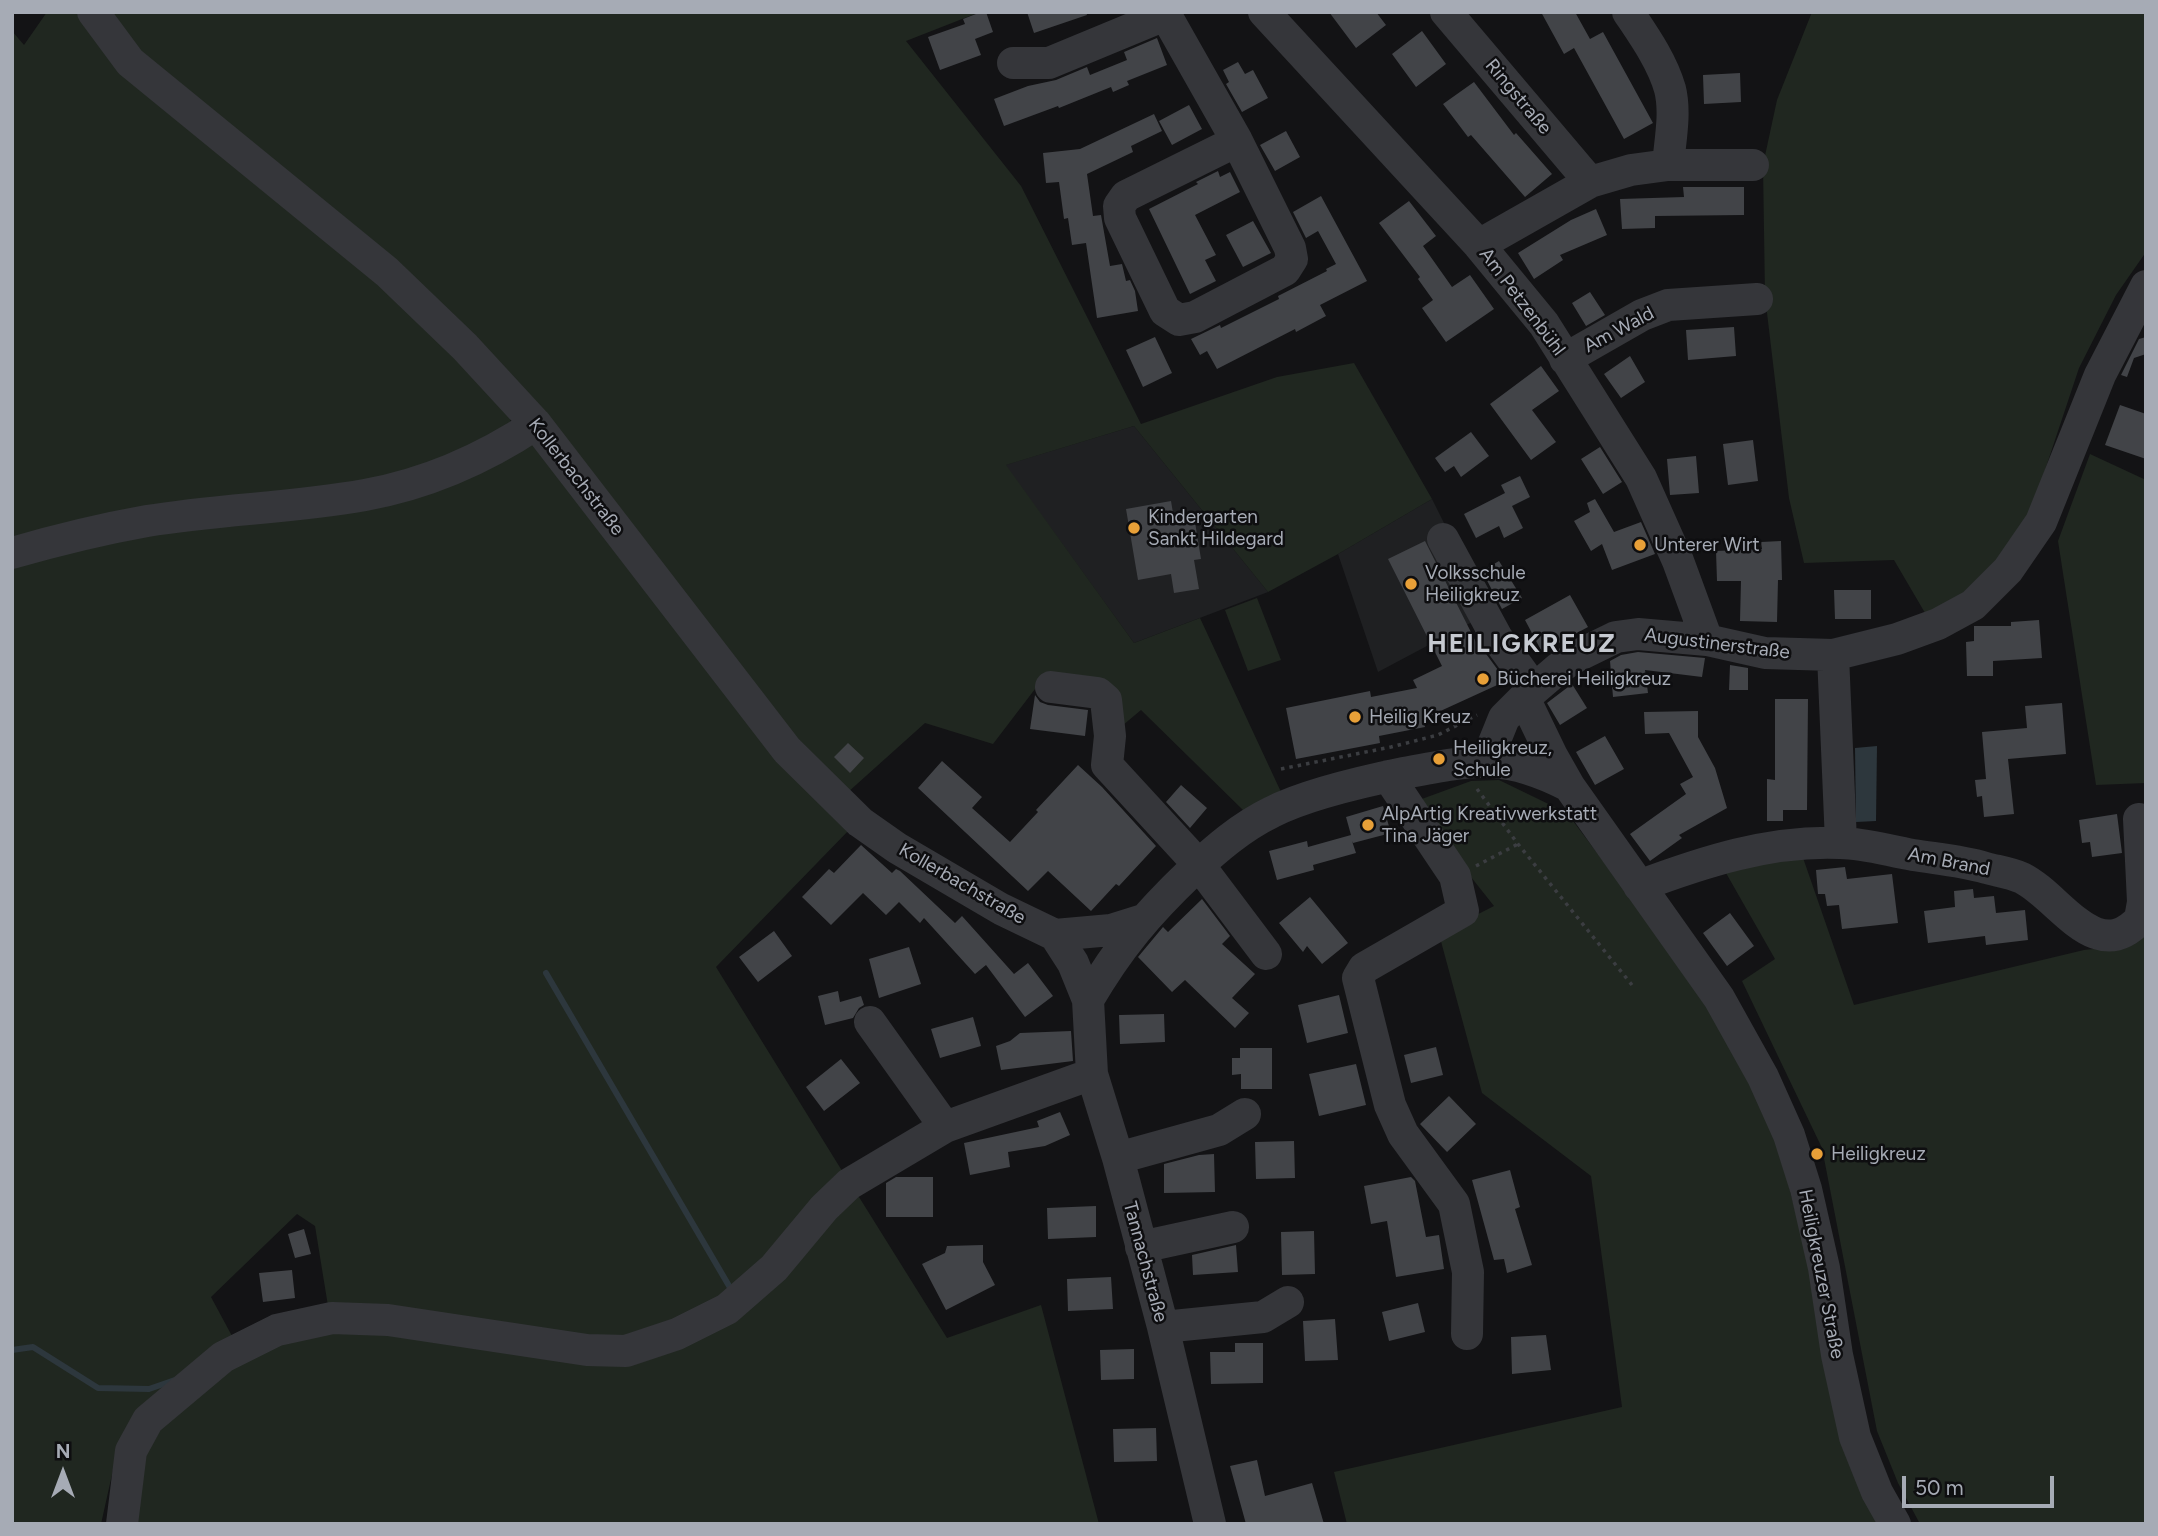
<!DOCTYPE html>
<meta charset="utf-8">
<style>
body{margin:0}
#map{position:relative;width:2158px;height:1536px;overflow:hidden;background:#131315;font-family:Figtree,sans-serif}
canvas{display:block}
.frame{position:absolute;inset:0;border:14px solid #a6abb5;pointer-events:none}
.north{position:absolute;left:28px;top:1438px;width:70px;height:70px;-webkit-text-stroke:5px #0e0e10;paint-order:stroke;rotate:0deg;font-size:19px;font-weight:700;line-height:28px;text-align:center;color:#a6abb5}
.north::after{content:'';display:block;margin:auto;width:24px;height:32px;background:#a6abb5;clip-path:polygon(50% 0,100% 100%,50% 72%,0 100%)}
.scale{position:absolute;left:1902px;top:1476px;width:152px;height:32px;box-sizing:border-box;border:4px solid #a6abb5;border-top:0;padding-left:9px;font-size:21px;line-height:24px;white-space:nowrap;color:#a6abb5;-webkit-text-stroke:5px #0e0e10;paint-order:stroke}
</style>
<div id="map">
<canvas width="2158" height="1536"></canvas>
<div class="frame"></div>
<div class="north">N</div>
<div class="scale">50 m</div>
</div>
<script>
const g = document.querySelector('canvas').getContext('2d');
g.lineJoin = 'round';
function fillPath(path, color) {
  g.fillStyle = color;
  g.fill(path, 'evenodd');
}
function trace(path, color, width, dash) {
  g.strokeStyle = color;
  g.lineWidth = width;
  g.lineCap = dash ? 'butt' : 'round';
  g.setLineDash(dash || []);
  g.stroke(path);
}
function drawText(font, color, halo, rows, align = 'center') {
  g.font = font + ' Figtree,sans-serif';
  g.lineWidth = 5;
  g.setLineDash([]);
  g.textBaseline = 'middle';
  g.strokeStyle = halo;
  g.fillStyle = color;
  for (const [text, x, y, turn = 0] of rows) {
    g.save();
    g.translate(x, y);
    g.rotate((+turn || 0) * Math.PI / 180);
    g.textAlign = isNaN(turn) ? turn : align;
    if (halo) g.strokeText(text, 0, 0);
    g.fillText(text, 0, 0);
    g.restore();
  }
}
fillPath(new Path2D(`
 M1134,426L1268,592L1134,643L1005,465Z
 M1432,499L1489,613L1378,672L1338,554Z`), '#1f2022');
fillPath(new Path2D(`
 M47,12H82L381,281L511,407L510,428L416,474L12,543V31L24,45Z
 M110,12H980L906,41L1021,186L1141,424L1277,377L1354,363L1432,499L1338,554L1268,592L1134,426L1006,465L1134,643L1200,618L1281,792L1244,811L1141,710L1110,736L1109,698L1048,672L993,744L925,723L847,793L792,742L544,417L141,53Z
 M1812,12H2146V252L2116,295L2079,368L2028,521L1969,598L1928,618L1894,560L1804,563L1789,498L1765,296L1763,165L1777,100Z
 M531,444L544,452L850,829L716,967L844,1174L721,1303L627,1340L328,1306L315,1226L297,1214L211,1297L232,1336L119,1443L101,1524H12V560Z
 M2090,454L2146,480V783L2096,785L2058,541Z
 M1257,598L1281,660L1248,671L1225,610Z
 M1499,780L1567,813L1710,1003L1777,1139L1868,1499L1877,1524H1347L1334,1472L1622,1407L1591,1176L1482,1093L1439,934L1494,906L1467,872L1419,800L1471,781Z
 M2146,818V1524H1920L1898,1483L1877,1431L1822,1148L1742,981L1775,959L1722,866L1801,852L1854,1005L2084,950L2123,946Z
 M854,1189L947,1338L1041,1305L1099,1524H132L146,1455L161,1429L208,1382L279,1336L333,1327L680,1341Z`), '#202720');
fillPath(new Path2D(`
 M1877,746L1876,821L1856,822L1855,748Z`), '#2d373d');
trace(new Path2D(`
 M546,973L732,1291
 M12,1350L33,1347L98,1388L149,1389L175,1380`), '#2d373d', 6);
fillPath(new Path2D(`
 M981,12H986L993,32L975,39L981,55L940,70L928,37L965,24L963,19Z
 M1027,12H1086L1087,15L1034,33Z
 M1329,12H1376L1386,25L1356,48Z
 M1541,12H1575L1590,39L1603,32L1653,123L1624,139L1574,48L1564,54Z
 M1422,31L1446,64L1416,87L1392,54Z
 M1157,38L1167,65L1127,81L1129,85L1113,92L1111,87L1059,108L1058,106L1004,126L994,99L1028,86L1056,80L1087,67L1090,75L1127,60L1124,52Z
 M1238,62L1245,74L1253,70L1268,98L1242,112L1226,84L1229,82L1223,70Z
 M1740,73L1741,102L1704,104L1703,75Z
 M1474,82L1514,135L1516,133L1552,174L1525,197L1471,135L1468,137L1443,104Z
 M1189,105L1202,129L1172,145L1159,121Z
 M1154,114L1162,131L1131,146L1133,152L1087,174L1093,216L1101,215L1110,266L1122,264L1126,281L1130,280L1135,291L1138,311L1097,318L1086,243L1072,245L1068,218L1064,219L1059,182L1046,183L1043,153L1080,149Z
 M1286,131L1300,157L1275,171L1260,145Z
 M1218,171L1220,177L1230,172L1240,192L1195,215L1216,255L1205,260L1216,281L1190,294L1149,209L1198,184L1196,182Z
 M1683,187H1744V215L1655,216V228L1622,229L1620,199L1684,197Z
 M1321,196L1367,281L1320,305L1326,316L1296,332L1295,329L1217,369L1207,351L1200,355L1191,339L1220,325L1221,328L1279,299L1278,296L1327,271L1326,269L1336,264L1318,231L1306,238L1293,212Z
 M1409,201L1436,236L1423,246L1452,287L1470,275L1494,309L1446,342L1422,308L1433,300L1418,279L1420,277L1379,223Z
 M1596,209L1607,235L1560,255L1563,260L1534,279L1518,253L1571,220Z
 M1253,221L1271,253L1243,267L1226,235Z
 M1590,292L1605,315L1586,326L1572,303Z
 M1734,327L1736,356L1688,360L1686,330Z
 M1155,337L1172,373L1143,387L1126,350Z
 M2146,337V354L2134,358L2127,377L2121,375L2139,339Z
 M1630,356L1645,382L1621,398L1604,374Z
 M1541,366L1559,391L1532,410L1556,442L1531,460L1490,404Z
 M2120,405L2146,414V459L2105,445Z
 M1471,432L1489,456L1461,477L1454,466L1445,472L1435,458Z
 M1753,440L1758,481L1728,485L1723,444Z
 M1600,447L1622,482L1603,494L1581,459Z
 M1696,456L1699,493L1670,495L1667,459Z
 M1520,476L1530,497L1512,506L1523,528L1504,538L1499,526L1476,538L1464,514L1505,493L1501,485Z
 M1595,499L1614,532L1641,522L1655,554L1612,570L1602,544L1591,551L1574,521L1590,512L1587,503Z
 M1171,501L1175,525L1195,522L1201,559L1194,560L1199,589L1174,593L1171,574L1138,580L1126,509Z
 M1425,541L1479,648L1481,647L1506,681L1423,719L1425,727L1379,736L1380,743L1296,759L1286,708L1370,691L1371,697L1417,688L1413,680L1442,666L1388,559Z
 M1781,541L1782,580H1778L1777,622L1740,621L1741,581H1717L1716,551L1762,549L1761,542Z
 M1499,561L1522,598L1502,609L1482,571Z
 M1834,590H1871V619H1835Z
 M1570,595L1588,627L1542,652L1525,620Z
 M2039,620L2042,658L1993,661V676H1967L1966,642L1974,641V626H2011V622Z
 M1638,652L1705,658L1702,677L1645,670L1648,693L1613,697L1610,661L1621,655Z
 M1730,665L1748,668V690H1729Z
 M1572,684L1587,708L1560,725L1547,703Z
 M1035,695L1040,702L1048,705L1088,710L1085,736L1030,729Z
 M1775,699H1808L1807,810H1783V821H1767V779L1775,780Z
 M2062,703L2066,754L2008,759L2014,814L1984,817L1982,796L1977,797L1975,780L1986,779L1982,732L2027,728L2025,706Z
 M1698,711V737L1715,768L1727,808L1679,835L1682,838L1650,861L1630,834L1686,794L1680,784L1693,777L1669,733L1645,734L1644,712Z
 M1605,736L1624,769L1595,785L1576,752Z
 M848,743L864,758L850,773L834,757Z
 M942,761L982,797L972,808L1010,842L1038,812L1036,810L1078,765L1102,787L1156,846L1119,886L1116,884L1091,911L1048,871L1028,891L918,788Z
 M1181,785L1207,808L1190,828L1166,802Z
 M1383,806L1391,833L1353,843L1352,841L1356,853L1313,865L1314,870L1277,880L1269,851L1307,841L1308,847L1351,835L1346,817Z
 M2117,814L2122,853L2092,857L2090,842L2082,843L2079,820Z
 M861,845L892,873L896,869L900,871L955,923L962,916L1014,974L1028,963L1053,996L1025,1017L986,965L975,974L924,918L920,923L899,902L886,915L863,893L831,925L802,897L829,869L834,873Z
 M1845,867L1847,879L1892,874L1898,923L1842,929L1839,905L1827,906L1825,894H1818L1816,870Z
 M1973,889L1974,898L1994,896L1996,913L2025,910L2028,940L1986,945L1985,936L1928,943L1924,911L1955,907L1954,891Z
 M1310,897L1348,943L1322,964L1307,946L1303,952L1279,923Z
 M1202,899L1230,936L1222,944L1255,974L1232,998L1249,1013L1235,1028L1185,980L1172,992L1138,957L1163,927L1168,932Z
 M1730,913L1754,946L1727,966L1703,933Z
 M774,931L792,956L758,982L739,957Z
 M909,947L921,984L879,998L869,959Z
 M838,991L840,1002L861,996L864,1005L859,1008L853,1018L825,1025L818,996Z
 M1339,995L1348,1033L1307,1043L1298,1005Z
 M1164,1014L1165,1042L1120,1044L1119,1015Z
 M973,1017L981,1046L940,1058L931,1029Z
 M1071,1031L1073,1061L1001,1070L996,1046L1010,1041L1020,1033Z
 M1436,1047L1443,1075L1411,1083L1404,1055Z
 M1240,1048H1272V1089H1241V1074L1232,1075V1058H1240Z
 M841,1059L860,1083L824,1111L806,1087Z
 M1356,1064L1366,1105L1319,1116L1309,1074Z
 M1449,1096L1476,1124L1447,1152L1420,1124Z
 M1060,1112L1070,1135L1045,1146L1008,1152L1010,1167L970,1175L964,1143L1039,1127L1037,1121Z
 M1294,1141L1295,1178L1256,1179L1255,1142Z
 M1214,1154L1215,1192L1164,1193V1164L1199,1155Z
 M1510,1170L1520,1207L1515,1209L1532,1265L1507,1273L1504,1259L1494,1260L1472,1180Z
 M896,1177H933V1217H886V1183Z
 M1411,1177L1415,1181L1426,1237L1439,1235L1444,1269L1396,1277L1387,1221L1371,1224L1364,1186Z
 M1096,1206V1237L1048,1239L1047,1208Z
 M304,1229L311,1254L295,1258L288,1234Z
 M1314,1231L1315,1274L1282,1275L1281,1232Z
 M983,1245V1262L995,1285L946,1310L922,1264L945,1253L947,1246Z
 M1236,1245L1238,1272L1193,1275L1192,1255Z
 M292,1270L295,1298L263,1302L259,1273Z
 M1111,1277L1113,1309L1068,1311L1067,1279Z
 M1418,1303L1425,1332L1389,1341L1382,1312Z
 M1335,1319L1338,1360L1305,1361L1303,1321Z
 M1546,1335L1551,1370L1512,1374L1511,1337Z
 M1235,1343H1263V1383L1211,1384L1210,1352H1235Z
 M1134,1349V1379L1101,1380L1100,1350Z
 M1156,1428L1157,1461L1114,1462L1113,1429Z
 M1257,1460L1265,1496L1312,1483L1324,1524H1246L1230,1466Z`), '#424448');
trace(new Path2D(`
 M1281,769L1391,747L1438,735L1477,715
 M1477,789L1518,844L1632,985
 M1476,866L1518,844`), '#3b3d41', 3.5, [3.5, 5]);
trace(new Path2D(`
 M93,12L130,62L387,272L465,347L536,424L787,750L860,822L897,848L1001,909L1055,935L1111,930L1143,920
 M1164,12L1237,141L1290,248L1292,259L1285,270L1195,317L1179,320L1165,311L1120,218L1119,206L1126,196L1237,141
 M1264,12L1479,245L1544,324L1641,478L1678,561L1707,640
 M1446,12L1590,182
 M1013,63H1049L1165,15
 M1668,165H1753
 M1479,245L1590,182L1631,170L1668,165C1670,141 1676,113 1670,89C1662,61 1644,36 1628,12
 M1565,359L1642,315L1668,305L1757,299
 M1443,539L1497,638L1534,689
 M12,553C57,540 102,529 147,521C219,509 293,508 365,495C426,484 485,458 536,424
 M1833,655L1841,842
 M1051,687L1098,693L1106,700L1110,736L1107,765L1199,865L1266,954
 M1524,698L1552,756L1569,786L1719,998L1763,1077L1789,1135L1806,1189L1824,1268L1837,1355L1855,1437L1877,1492L1895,1524
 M1487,760L1504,718L1524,698L1559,668L1577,656L1616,637L1638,634L1707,640L1765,653L1833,655L1897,639L1938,624L1973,605L2008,570L2041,522L2100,375L2146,286
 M1388,776L1455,876L1463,911L1364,968L1358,978L1390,1105L1403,1134L1454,1204L1468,1272L1467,1334
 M1639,886C1703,862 1770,840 1840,843C1864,843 1889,851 1913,855C1938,859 1962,861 1986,868C1997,871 2011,873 2022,878C2060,897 2096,967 2140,919L2143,902L2139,819
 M1055,935L1073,963L1088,1000L1092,1074L1118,1158L1163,1327L1210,1524
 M1088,1000C1119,947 1147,914 1191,872C1216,849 1241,827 1272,812C1307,794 1365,781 1404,773C1474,760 1503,752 1569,786
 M870,1022L945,1127
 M1118,1158L1219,1130L1245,1114
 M1141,1247L1233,1227
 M1163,1327L1263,1317L1288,1302
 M122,1524L131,1451L148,1420L223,1357L277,1330L332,1318L388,1320L587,1350L626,1351L677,1334L727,1309L774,1268L824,1208L849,1184L945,1127L1092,1074`), '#35363a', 32);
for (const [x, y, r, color] of [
 [1134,528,7,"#e8a038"],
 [1640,545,7,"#e8a038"],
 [1411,584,7,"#e8a038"],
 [1483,679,7,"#e8a038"],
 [1355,717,7,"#e8a038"],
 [1439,759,7,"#e8a038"],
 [1368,825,7,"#e8a038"],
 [1817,1154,7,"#e8a038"]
]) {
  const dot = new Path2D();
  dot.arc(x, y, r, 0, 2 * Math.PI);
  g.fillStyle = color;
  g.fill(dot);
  trace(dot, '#0e0e10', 2.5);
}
drawText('19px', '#a6abb5', '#0e0e10', [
 ["Ringstraße",1518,97,50],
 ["Am Petzenbühl",1522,302,53],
 ["Am Wald",1619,330,-28],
 ["Kollerbachstraße",576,477,52],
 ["Augustinerstraße",1717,644,7],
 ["Am Brand",1949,862,11],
 ["Kollerbachstraße",962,884,30],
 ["Tannachstraße",1145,1262,75],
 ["Heiligkreuzer Straße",1821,1274,79]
]);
drawText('19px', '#a6abb5', '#0e0e10', [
 ["Kindergarten",1148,517],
 ["Sankt Hildegard",1148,539],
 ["Unterer Wirt",1654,545],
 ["Volksschule",1425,573],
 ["Heiligkreuz",1425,595],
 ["Bücherei Heiligkreuz",1497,679],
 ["Heilig Kreuz",1369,717],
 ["Heiligkreuz,",1453,748],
 ["Schule",1453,770],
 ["AlpArtig Kreativwerkstatt",1382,814],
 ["Tina Jäger",1382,836],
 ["Heiligkreuz",1831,1154]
], 'left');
g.letterSpacing = '2px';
drawText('bold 26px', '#c6cad1', '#0e0e10', [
 ["HEILIGKREUZ",1522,644]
]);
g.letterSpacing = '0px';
</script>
